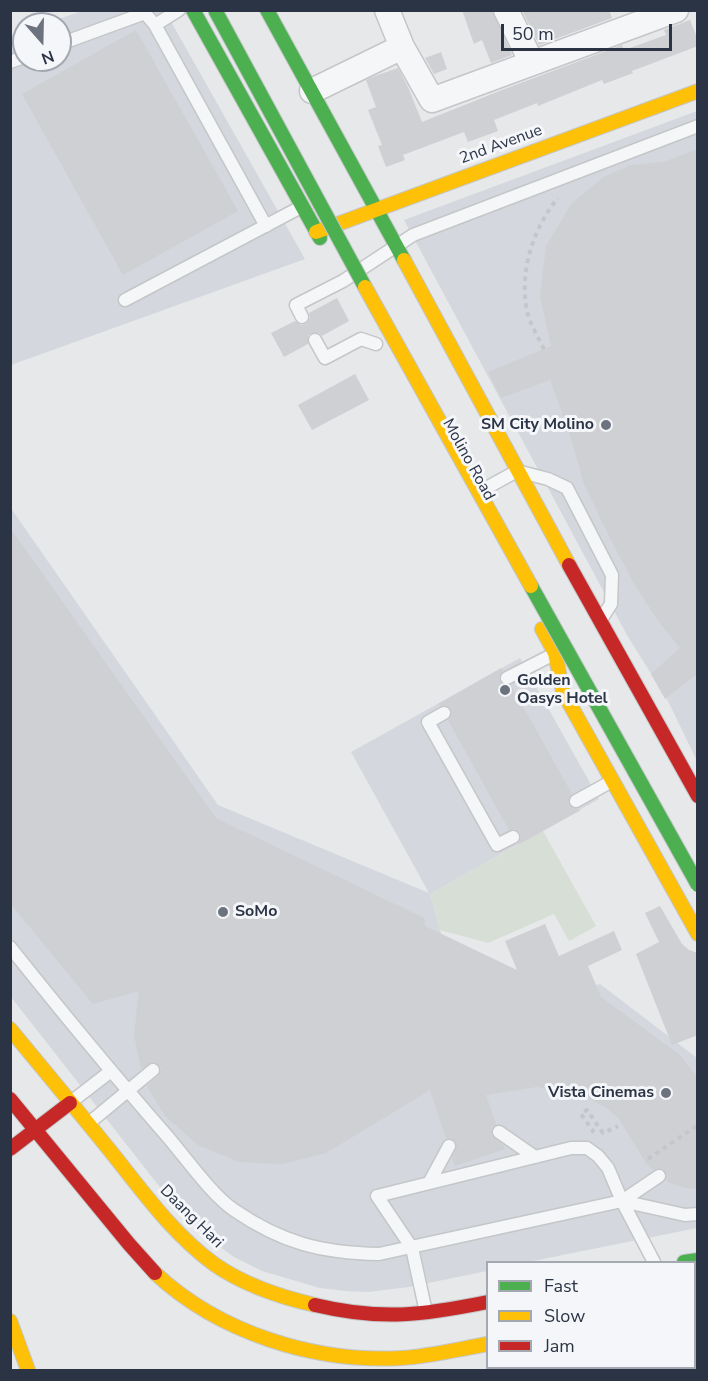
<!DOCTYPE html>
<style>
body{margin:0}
#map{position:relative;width:708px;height:1381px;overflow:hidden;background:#e6e8ea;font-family:"Nunito Sans",sans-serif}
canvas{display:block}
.frame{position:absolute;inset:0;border:12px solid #2b3445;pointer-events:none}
.legend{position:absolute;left:486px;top:1261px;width:210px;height:108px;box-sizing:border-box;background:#f4f6f9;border:2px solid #a4a8b1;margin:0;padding:8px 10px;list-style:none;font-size:18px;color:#2b3445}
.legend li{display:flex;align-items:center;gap:12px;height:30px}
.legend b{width:30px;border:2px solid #a4a8b1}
.north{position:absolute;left:12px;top:12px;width:60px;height:60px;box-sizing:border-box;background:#f4f6f9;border:2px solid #a4a8b1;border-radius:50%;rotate:160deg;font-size:16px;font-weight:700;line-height:24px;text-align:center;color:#2b3445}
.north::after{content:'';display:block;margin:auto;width:21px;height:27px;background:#6c737f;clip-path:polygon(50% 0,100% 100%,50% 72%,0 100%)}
.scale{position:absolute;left:501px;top:24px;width:171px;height:27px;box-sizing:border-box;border:3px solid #2b3445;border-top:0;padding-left:8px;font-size:18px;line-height:21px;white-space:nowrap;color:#2b3445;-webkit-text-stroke:4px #f4f6f9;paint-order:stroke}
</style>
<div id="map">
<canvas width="708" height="1381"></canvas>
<div class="frame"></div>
<ul class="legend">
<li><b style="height:8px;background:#4caf50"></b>Fast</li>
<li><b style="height:8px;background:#ffc107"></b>Slow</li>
<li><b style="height:8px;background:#c62828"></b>Jam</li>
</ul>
<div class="north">N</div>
<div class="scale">50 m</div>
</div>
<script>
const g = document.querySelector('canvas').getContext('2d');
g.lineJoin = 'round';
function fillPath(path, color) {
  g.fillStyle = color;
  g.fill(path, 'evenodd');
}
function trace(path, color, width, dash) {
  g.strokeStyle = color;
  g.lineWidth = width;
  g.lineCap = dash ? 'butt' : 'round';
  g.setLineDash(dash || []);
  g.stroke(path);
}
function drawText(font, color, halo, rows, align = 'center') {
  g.font = font + ' "Nunito Sans",sans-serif';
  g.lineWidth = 6;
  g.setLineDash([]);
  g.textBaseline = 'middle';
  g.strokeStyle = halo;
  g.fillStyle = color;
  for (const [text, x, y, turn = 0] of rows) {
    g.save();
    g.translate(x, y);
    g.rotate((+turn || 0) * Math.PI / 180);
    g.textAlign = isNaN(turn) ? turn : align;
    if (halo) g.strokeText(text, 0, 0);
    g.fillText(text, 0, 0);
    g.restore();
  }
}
fillPath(new Path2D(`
 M82,11H165L305,259L11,365L10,36L24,31V60H60V24H45Z
 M697,111V761L669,703L627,635L404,220Z
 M10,507L218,805L429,893L351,752L520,658L599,799L430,894L440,930L469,1018L600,984L697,1058V1228L528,1262H488L487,1271L409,1287L368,1292L346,1291L320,1288L262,1271L234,1257L206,1237L177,1209L11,997Z`), '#d4d7dd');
fillPath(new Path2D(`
 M543,831L596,926L569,941L554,914L488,943L440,930L430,894Z`), '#d6ded6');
fillPath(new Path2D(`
 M462,10H492L512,55L491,63L482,40L474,44Z
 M522,10H609L612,18L539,45Z
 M690,20L698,40V46L632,71L633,73L604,84L602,80L538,106L537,103L494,120L498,131L468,142L464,132L403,155L405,160L386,167L378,146L382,145L368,110L376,107L366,80L372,77L398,68L408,87L422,122L502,90L622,45L624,50L666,35L664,30Z
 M136,30L238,211L123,275L22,94Z
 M441,52L447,69L434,74L425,58Z
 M698,149V673L665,699L651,674L680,648L659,622L634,584L607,532L584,484L569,432L550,380L501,398L488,372L551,346L540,296L546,246L572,203L605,176L631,165L663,162Z
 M337,298L349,321L322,336L319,333H312L308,336V344L284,357L271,333L295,321L301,325L306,324L310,318L309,313Z
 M355,374L369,400L312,430L298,405Z
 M10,528L216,818L424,918L425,926L517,970L505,941L545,924L559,956L614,931L622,950L588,966L601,997L680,1055L698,1078V1189L686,1188L672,1184L666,1180L667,1175L663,1169L658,1168L653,1170L646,1163L619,1119L608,1109L582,1095L537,1087L486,1095L496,1124L492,1128L491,1135L503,1145L505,1149L455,1166L452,1157L456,1149V1142L452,1139L446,1138L430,1090L326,1153L283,1164L239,1162L198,1145L165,1116L147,1086L159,1076L161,1068L156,1063L152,1062L141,1069L134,1035L139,991L93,1004L10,903Z
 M501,668L503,671L499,677L500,682L506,686L511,685L572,794L568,800L569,805L572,808L581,810L518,845L521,838L520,833L514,829L509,830L448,720L452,714L451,708L445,705L440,706L438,704Z
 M660,906L682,944L689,950L698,953V1035L672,1045L636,954L659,942L645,913Z`), '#ced0d3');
const lane = new Path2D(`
 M155,25L179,10
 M60,44L145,13L155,25L266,226
 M10,62L24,57
 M125,300L301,207
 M302,317L296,305L343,281L413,235L698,126
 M315,340L325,358L361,339L376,344
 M479,492L517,471L548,479L567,488L612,575L611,604L602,618
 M507,678L554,654
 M444,713L428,722L497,845L513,837
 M576,801L612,781
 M10,947C61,1011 113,1074 167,1136C186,1158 211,1194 234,1210C282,1243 322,1253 379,1254L622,1201L659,1176
 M71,1102L111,1071
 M89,1123L153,1070
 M499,1132L535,1157
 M429,1183L449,1146
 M622,1201L685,1215L698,1214
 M426,1312L412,1248L377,1196L571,1148H587L598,1156L608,1168L622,1201L654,1262`);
const street = new Path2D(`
 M387,10L402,47L432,100L676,10
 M506,10L532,63
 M312,91L402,47`);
const fast = new Path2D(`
 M193,10L320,238
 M267,10L404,260
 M684,1262L698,1260`);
const slow = new Path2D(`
 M316,232L698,91
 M404,260L569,565
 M542,629L555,653L563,692L698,934
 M10,1029C44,1070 78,1111 112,1153C143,1192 173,1234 214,1264C244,1285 280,1297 315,1305
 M155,1273C219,1333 315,1363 402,1358C431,1356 459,1349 488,1344
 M694,1304L698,1303
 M10,1321L28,1370`);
const jam = new Path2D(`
 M569,565L698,796
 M10,1099L129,1244L155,1273
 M10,1149L70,1103
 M315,1305C382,1321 423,1315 488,1302`);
trace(lane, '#c4c6c8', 15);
trace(street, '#c4c6c8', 27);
trace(fast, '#c4c6c8', 16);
trace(slow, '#c4c6c8', 16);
trace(jam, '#c4c6c8', 16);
trace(new Path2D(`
 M544,349C538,337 530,324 527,311C519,272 533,228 558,198
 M591,1132L593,1131L581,1114L587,1110L603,1133L618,1126
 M648,1159L698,1125`), '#c5c6ca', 4, [4.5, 4.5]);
trace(lane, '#f5f6f7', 12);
trace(street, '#f5f6f7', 24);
trace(fast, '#4caf50', 14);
trace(slow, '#ffc107', 14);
trace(jam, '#c62828', 14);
const fastBridge = new Path2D(`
 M215,10L365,287
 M531,586L698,885`);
const slowBridge = new Path2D(`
 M365,287L531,586`);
trace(fastBridge, '#c2c5c8', 16, []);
trace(slowBridge, '#c2c5c8', 16, []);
trace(fastBridge, '#4caf50', 14);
trace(slowBridge, '#ffc107', 14);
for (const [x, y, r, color] of [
 [606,425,6,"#6c737f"],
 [505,690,6,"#6c737f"],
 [223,912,6,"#6c737f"],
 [666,1093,6,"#6c737f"]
]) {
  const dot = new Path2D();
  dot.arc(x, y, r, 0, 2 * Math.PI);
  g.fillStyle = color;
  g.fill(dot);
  trace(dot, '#f4f6f9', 2);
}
drawText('16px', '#2b3445', '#f4f6f9', [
 ["2nd Avenue",501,145,-20],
 ["Molino Road",468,460,61],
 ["Daang Hari",191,1217,45]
]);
drawText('bold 16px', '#2b3445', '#f4f6f9', [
 ["SM City Molino",594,425],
 ["Golden",517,681,"left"],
 ["Oasys Hotel",517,699,"left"],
 ["SoMo",235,912,"left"],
 ["Vista Cinemas",654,1093]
], 'right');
</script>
